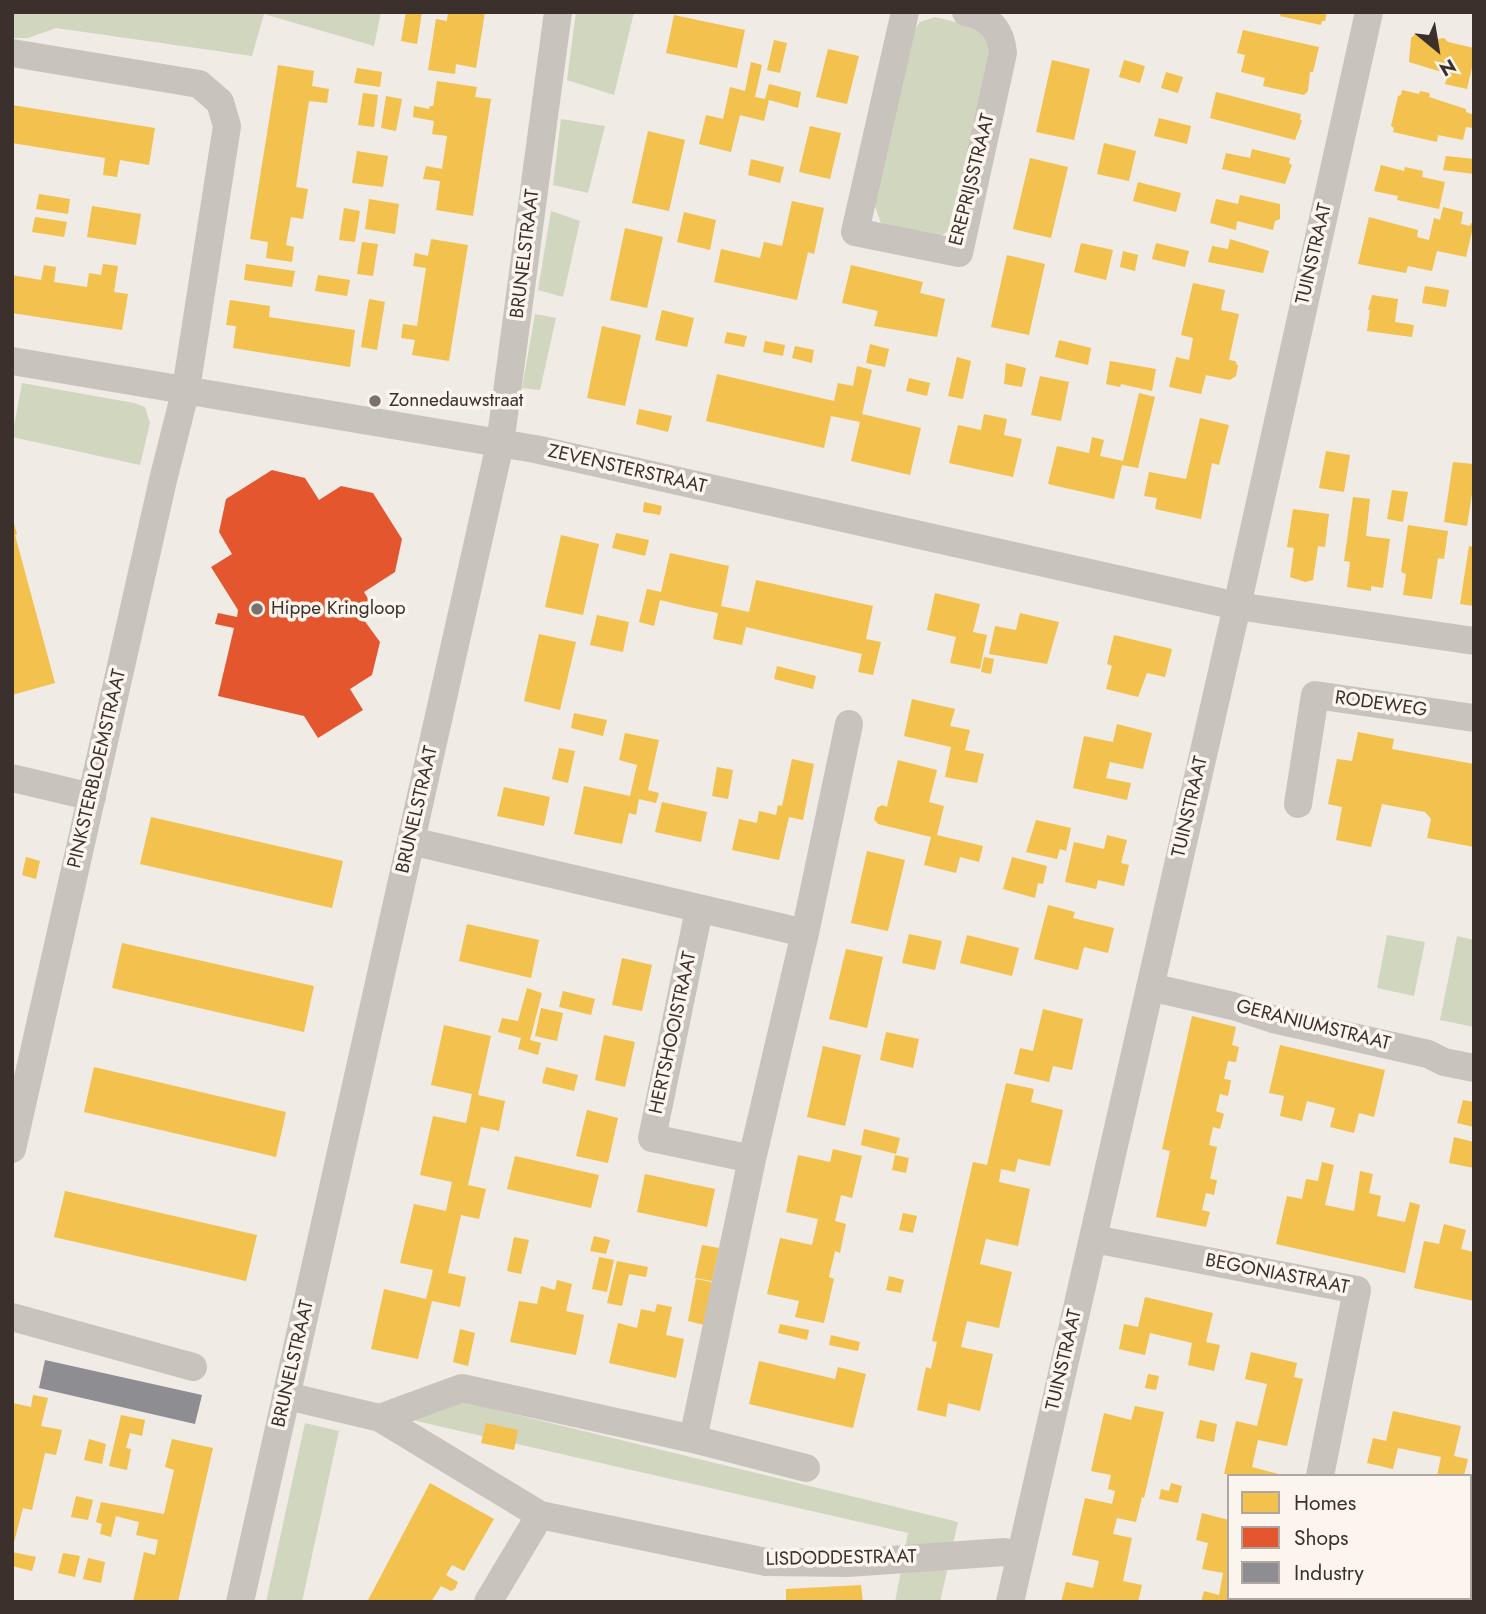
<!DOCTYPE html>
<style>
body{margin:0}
#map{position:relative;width:1486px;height:1614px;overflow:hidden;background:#f0ebe5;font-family:Jost,sans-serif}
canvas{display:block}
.frame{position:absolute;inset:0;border:14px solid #3b302b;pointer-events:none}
.legend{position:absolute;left:1227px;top:1474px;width:245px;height:126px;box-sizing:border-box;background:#fbf5ee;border:2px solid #aea6a0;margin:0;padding:9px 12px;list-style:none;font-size:21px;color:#3b302b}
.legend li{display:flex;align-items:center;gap:14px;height:35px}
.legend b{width:35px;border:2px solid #aea6a0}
.north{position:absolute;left:1402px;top:14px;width:70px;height:70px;-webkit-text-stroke:5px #fbf5ee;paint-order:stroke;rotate:150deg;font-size:19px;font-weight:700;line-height:28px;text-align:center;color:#3b302b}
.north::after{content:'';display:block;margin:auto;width:24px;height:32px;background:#3b302b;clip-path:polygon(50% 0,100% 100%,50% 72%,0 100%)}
</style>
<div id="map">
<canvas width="1486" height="1614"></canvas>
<div class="frame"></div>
<ul class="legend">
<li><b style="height:19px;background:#f2c14e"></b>Homes</li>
<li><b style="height:19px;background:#e4572e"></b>Shops</li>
<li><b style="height:19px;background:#8d8d92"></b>Industry</li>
</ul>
<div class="north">N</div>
</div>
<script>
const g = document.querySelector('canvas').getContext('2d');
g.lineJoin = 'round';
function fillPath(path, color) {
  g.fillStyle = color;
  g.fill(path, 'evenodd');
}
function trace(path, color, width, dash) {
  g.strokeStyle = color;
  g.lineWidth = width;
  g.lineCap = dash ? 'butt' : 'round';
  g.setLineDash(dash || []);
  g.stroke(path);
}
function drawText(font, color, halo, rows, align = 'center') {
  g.font = font + ' Jost,sans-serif';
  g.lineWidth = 7;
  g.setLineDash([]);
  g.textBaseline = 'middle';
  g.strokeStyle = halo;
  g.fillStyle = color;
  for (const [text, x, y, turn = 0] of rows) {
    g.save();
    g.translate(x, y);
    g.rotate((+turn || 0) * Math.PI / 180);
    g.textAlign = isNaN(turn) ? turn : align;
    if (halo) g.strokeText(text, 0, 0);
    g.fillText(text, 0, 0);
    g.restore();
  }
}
fillPath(new Path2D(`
 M12,12H381L374,46L264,14L252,56L56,28L28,38H12Z
 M576,12H634L614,95L567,80Z
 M935,17L984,29L993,58L949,230L941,236L882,226L872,198L911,34L920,22Z
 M561,119L605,126L588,193L553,185Z
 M551,211L580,221L563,297L538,290Z
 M535,314L556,318L540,390L522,388Z
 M22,383L134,403L145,407L150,423L140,465L12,437Z
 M1387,935L1425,942L1414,996L1377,988Z
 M1457,936L1474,940V1027L1440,1020Z
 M456,1400L958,1522L940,1602H895L908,1533L412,1420Z
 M305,1423L339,1431L302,1602H266Z`), '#d1d6bf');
fillPath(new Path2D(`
 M406,12H422L417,44L401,41Z
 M448,12H485L476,68L456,64L455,74L428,70L436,19L447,21Z
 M1281,12H1327L1325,21H1322L1321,25L1280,16Z
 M674,15L745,30L737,68L666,53Z
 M1243,30L1319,47L1313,72H1310L1308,91L1304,95L1263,86L1265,78L1241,72L1245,55L1237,53Z
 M1415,34L1438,39L1444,38L1448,42L1474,48V59L1467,89L1445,84L1448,74L1409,62L1411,38Z
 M774,40L787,43L780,73L767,70Z
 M828,49L859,56L847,104L816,97Z
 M1052,60L1090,69L1074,140L1036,132Z
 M1124,60L1145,66L1140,83L1119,77Z
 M751,62L762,65L755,97L765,99L769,84L801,92L798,108L769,100L764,121L740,115L731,152L699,144L706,115L723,119L730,87L745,91Z
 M278,65L314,71L312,86L329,89L327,103L309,101L296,187L308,189L303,219L291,217L286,245L294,247L292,262L266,258L268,242L250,239Z
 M357,68L382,72L380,87L354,83Z
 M1166,72L1183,77L1178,93L1161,88Z
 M437,81L477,87L475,97L491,99L473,216L436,210L440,181L423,179L426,166L442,169L447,136L432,134L434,121L413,117L414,106L429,109L430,106H433Z
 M1402,90L1419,94L1420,91L1430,93L1429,97L1466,109V112L1474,115V128L1466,127L1463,140L1438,135L1437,142L1393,132L1394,128L1391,126L1398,96L1401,95Z
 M1216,92L1301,114L1300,119L1302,121L1295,140L1210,118Z
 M363,93L378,95L374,127L358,125Z
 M386,96L402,99L396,131L381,128Z
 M12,105L155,128L149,165L120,160L117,177L103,175L105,158L12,143Z
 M1159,118L1191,126L1187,144L1154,136Z
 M810,126L841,133L830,179L799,172Z
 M648,131L685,140L669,211L632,203Z
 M1104,143L1136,151L1129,181L1097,174Z
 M1252,149L1290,158L1289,163L1292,165L1285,184L1222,169L1226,153L1250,158Z
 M357,151L388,156L383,187L352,183Z
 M1446,156L1474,159V174L1443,170Z
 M1030,158L1068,167L1051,238L1013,229Z
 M751,159L784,167L780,183L748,175Z
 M1381,165L1404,171L1405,167L1423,171L1422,177L1445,182L1439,209L1397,200L1398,196L1374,191Z
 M1138,182L1181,193L1176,212L1133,201Z
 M39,194L70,199L68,214L36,209Z
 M1240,195L1280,204V219L1275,221L1273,230L1237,221L1236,230L1210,223L1216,199L1238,204Z
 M369,199L399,204L395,234L365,229Z
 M792,201L824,208L814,254L808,252L797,300L714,282L721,249L760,258L764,242L782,246Z
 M92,206L141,214L136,245L87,237Z
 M1443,207L1463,212L1461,224L1470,226L1471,223H1474L1466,257L1437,251L1432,271L1408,266L1406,273L1358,264L1369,217L1418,230L1417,237L1429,240L1434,218L1440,220Z
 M344,208L360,211L355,242L339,240Z
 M684,212L716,220L710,250L677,242Z
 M35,217L67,222L64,237L32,232Z
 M625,228L663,237L647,308L610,300Z
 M431,239L468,245L449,361L412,355L415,340L401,338L403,324L417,326L426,268L413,266L415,253L428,256Z
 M1230,239L1269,251L1263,273L1208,262L1212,246L1228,249Z
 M362,242L378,244L373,276L357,274Z
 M1081,243L1113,250L1106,280L1074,272Z
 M1156,243L1189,251L1185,267L1152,259Z
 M1123,251L1138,255L1135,271L1120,267Z
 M1007,255L1045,264L1029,335L991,327Z
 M103,264L118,266L114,292L128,294L122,330L12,313V275L41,280L44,265L56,267L54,282L87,287L89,273L101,275Z
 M246,264L295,271L292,287L244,280Z
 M851,265L923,282L920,293L945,299L937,337L874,326L878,311L842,303Z
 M318,275L350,280L347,296L315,291Z
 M1193,283L1225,290L1221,310L1239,314L1229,360L1235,361L1238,366L1236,376L1230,380L1206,375L1201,394L1169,387L1176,357L1189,360L1193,338L1181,335Z
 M1425,286L1449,290L1446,307L1422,303Z
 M1372,295L1398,299L1395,322L1414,325L1412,337L1367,331L1370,310H1368Z
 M369,299L385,302L377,350L361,347Z
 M230,300L270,306L269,317L355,330L350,367L233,348L236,326L226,325Z
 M662,310L694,318L687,347L655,340Z
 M602,326L641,335L625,406L587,398Z
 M727,332L747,336L744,347L724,343Z
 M1059,340L1091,348L1088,365L1055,357Z
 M765,341L785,345L783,356L763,352Z
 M870,344L889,349L885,367L866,363Z
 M795,346L814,350L812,363L792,358Z
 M957,357L971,361L963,399L948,396Z
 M1110,361L1156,369L1152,391L1121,384L1120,387L1106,384Z
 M1006,363L1026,368L1022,387L1004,384Z
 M857,366L872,370L862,414L921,428L910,475L851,461L860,422L831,416L824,448L706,421L717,374L834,401L838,383L853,386Z
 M1040,376L1069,382L1061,421L1031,415Z
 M909,378L930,383L927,396L906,391Z
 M1139,393L1155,397L1138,468L1122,465L1114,499L1048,484L1057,446L1089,453L1092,437L1104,440L1100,456L1123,461Z
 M639,409L672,416L668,432L636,424Z
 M984,414L1007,419L1004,435L1022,439L1013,477L949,463L958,425L981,430Z
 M1200,418L1229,425L1219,465L1212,463L1201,519L1155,509L1157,498L1144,496L1149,472L1186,479Z
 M1326,451L1350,455L1344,492L1319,488Z
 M1453,462L1473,464L1472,476H1474V481L1467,526L1444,522Z
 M1392,490L1408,492L1403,522L1387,519Z
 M1353,497L1370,499L1366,536L1390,539L1383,588L1371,586V591L1347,587L1350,562L1344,561Z
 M644,502L662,506L660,515L643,512Z
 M1293,509L1329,514L1325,547L1318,546L1313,580L1305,582L1290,577L1294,548L1287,547Z
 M13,520L17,534L15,535L55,683L12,695Z
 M1408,525L1448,531L1444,559L1438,558L1432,599L1403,595L1406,574L1401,572Z
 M616,533L649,540L645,556L612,548Z
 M561,535L599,544L583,615L545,607Z
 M1469,546L1474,547V606L1460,604Z
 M670,553L729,566L721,606L749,612L756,580L873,606L866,639L881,642L873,675L858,672L862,654L746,627L742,645L713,639L718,613L689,607L660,600L654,626L639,622L647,589L661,592Z
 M935,593L980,604L973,632L987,635L980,669L950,663L956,637L927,630Z
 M1020,613L1059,622L1047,664L989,654L995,626L1016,630Z
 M597,615L629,622L623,652L590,645Z
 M539,634L576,642L560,710L524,701Z
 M1114,635L1172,649L1165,677L1147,673L1138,697L1106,689L1112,666L1107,664Z
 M984,657L994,659L991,674L981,672Z
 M777,666L816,676L813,689L774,679Z
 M912,699L955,709L950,726L970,730L965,750L984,754L977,783L945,777L951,747L904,736Z
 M574,713L607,720L603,736L571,728Z
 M1117,724L1152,733L1143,769L1110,762L1106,778L1131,783L1127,800L1073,788L1084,736L1113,742Z
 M1358,732L1394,739L1392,749L1474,764V847L1427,838L1431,819L1425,812L1382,804L1371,847L1336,840L1342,807L1328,804L1337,759L1352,761Z
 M625,733L659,740L648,790L659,793L656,803L639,799L636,815L629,813L622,844L574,834L584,786L630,796L637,765L619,760Z
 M559,748L575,751L568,783L552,779Z
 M792,759L814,764L803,820L789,817L779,860L732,850L739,819L757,823L759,811L776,815L778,805L782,806Z
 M898,760L937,770L929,802L944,806L937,835L983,846L979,862L960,857L956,873L924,865L931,837L878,824L874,819L877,808L882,805L887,807Z
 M717,767L733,770L728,799L712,796Z
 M504,787L550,797L544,826L497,816Z
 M662,802L707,812L701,842L655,832Z
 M151,817L343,861L332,908L140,864Z
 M1036,820L1071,828L1066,851L1060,849L1057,859L1026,852Z
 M1107,835L1127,840L1121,863L1129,865L1124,886L1098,880L1096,889L1065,882L1074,842L1104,849Z
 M867,851L905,860L888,931L851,923Z
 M26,857L40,861L36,879L22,875Z
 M1012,857L1047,866L1043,884L1038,883L1035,898L1003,889Z
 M1048,905L1075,912L1073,918L1114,928L1108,953L1084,947L1078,970L1034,959Z
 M467,924L539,940L531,978L459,961Z
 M909,934L942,941L935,970L902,963Z
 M967,935L1019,948L1012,976L960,963Z
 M122,943L314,986L304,1032L112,988Z
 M846,949L883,957L867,1028L829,1019Z
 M622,958L652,965L642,1011L612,1005Z
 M527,988L542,993L530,1040L541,1043L538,1055L518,1049L521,1038L498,1032L502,1018L518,1021Z
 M563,991L595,999L591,1015L559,1007Z
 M541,1008L563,1013L557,1041L535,1036Z
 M1043,1009L1083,1019L1072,1070L1053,1066L1049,1082L1014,1074L1020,1048L1033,1051Z
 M1192,1016L1236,1027L1232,1045L1239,1047L1236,1062L1228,1061L1224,1079L1231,1080L1228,1096L1220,1094L1216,1111L1224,1114L1220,1129L1213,1127L1209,1145L1217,1147L1210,1179L1217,1180L1214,1195L1206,1193L1202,1210L1210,1212L1206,1227L1156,1217L1170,1151L1162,1149Z
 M444,1025L491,1036L478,1095L505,1101L499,1131L481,1127L468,1185L486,1189L479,1219L461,1215L448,1273L466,1277L460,1307L432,1301L418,1359L371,1349L384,1289L426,1299L433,1270L400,1263L414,1204L446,1211L449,1196L452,1182L420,1175L433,1116L466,1123L469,1109L472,1094L431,1085Z
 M886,1032L919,1039L913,1068L880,1060Z
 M604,1035L635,1042L625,1087L595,1080Z
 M1280,1045L1385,1070L1374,1117L1359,1113L1354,1133L1330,1127L1335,1108L1307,1101L1302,1121L1280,1116L1284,1096L1269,1093Z
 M823,1046L861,1055L845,1126L807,1117Z
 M94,1067L286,1112L276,1157L84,1112Z
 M546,1067L578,1075L574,1091L542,1083Z
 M1006,1083L1034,1089L1031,1102L1063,1110L1050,1166L1018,1159L1015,1172L1001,1169L999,1182L1030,1189L1018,1246L986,1239L980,1264L1012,1272L999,1328L967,1321L961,1347L993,1354L980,1411L948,1403L946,1417L917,1410L926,1367L931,1369L937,1342L932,1341L973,1162L987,1165Z
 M1463,1100L1474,1102V1127L1457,1123Z
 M587,1110L618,1118L608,1163L576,1156Z
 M864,1129L900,1138L896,1154L861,1145Z
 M1454,1137L1474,1142V1168L1449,1163Z
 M833,1149L862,1156L852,1198L841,1195L835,1221L846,1224L840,1253L835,1251L829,1277L834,1279L824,1323L795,1317L799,1301L767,1294L780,1238L812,1245L818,1219L786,1212L798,1155L830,1162Z
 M895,1155L909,1158L906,1173L892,1170Z
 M515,1156L599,1175L591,1208L507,1189Z
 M1322,1162L1334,1165L1325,1205L1354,1211L1360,1171L1373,1174L1369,1193L1381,1196L1377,1216L1405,1222L1410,1202L1420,1205L1405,1273L1276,1244L1287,1196L1302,1199L1306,1179L1318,1181Z
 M645,1174L715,1189L707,1227L637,1212Z
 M65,1191L257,1235L246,1281L54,1237Z
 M903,1213L917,1216L913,1233L899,1230Z
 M1444,1224L1466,1230L1461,1249L1474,1252V1301L1414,1288L1424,1241L1439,1244Z
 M594,1236L610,1240L606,1254L590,1251Z
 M514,1237L529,1240L521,1274L507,1271Z
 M702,1245L719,1248L712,1281L695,1278Z
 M599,1257L614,1260L607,1292L592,1289Z
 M617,1261L648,1267L646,1277L629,1274L622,1306L607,1303Z
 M889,1276L904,1280L901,1293L886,1290Z
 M696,1279L712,1282L704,1325L688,1321Z
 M557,1280L572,1284L566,1311L584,1315L576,1355L510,1342L519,1301L537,1304L541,1286L555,1290Z
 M1145,1297L1213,1313L1206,1342L1220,1345L1214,1371L1188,1365L1192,1343L1150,1333L1145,1355L1119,1349L1124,1324L1138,1327Z
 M657,1304L672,1307L666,1335L684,1339L676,1378L609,1363L618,1323L637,1328L641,1309L655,1312Z
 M780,1324L809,1330L807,1340L778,1333Z
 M460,1329L475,1333L468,1366L453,1362Z
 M831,1335L860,1342L858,1351L829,1345Z
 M1251,1352L1297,1363L1294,1377L1303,1379L1287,1446L1258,1440L1252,1467L1286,1476L1224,1474L1236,1421L1257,1426L1267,1384L1245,1379Z
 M759,1361L835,1379L838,1367L866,1374L853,1428L749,1404Z
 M1148,1374L1159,1376L1156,1390L1145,1388Z
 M33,1395L48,1398L41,1426L62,1430L56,1455L45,1453L32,1510L23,1508L12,1550V1406L13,1403L31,1407Z
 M1135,1406L1164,1412L1144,1498L1142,1497L1136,1522L1117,1518L1113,1534L1132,1538L1123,1581L1142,1585L1138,1602H1061L1066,1582L1093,1588L1099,1561L1072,1555L1085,1498L1112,1504L1115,1491L1108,1489L1111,1475L1091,1471L1104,1413L1131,1420Z
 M1393,1411L1461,1426L1454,1456L1468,1459L1464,1476H1437L1441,1457L1398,1448L1393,1469L1367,1463L1373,1438L1386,1441Z
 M121,1415L145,1420L142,1436L130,1433L126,1448L131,1449L127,1470L109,1466Z
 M1200,1420L1217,1424L1214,1442L1196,1438Z
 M486,1423L518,1430L514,1450L481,1443Z
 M89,1439L106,1444L102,1464L84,1460Z
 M172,1439L213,1448L178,1602H133L144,1552L155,1555L158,1540L136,1535L139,1522L123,1518L116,1516L111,1537L100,1534L102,1524L96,1522L101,1502L164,1514L174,1470L165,1467Z
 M430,1483L494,1519L464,1571L452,1565L446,1575L458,1582L455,1589L451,1591L441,1586L431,1602H367Z
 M1171,1483L1182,1486L1178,1503L1159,1499L1161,1489L1169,1491Z
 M76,1496L93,1500L88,1520L71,1517Z
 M1202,1513L1229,1520V1598H1253L1252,1602H1201L1204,1591L1219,1595L1223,1573L1202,1569L1208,1543L1196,1540Z
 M12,1552L36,1557L32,1571L12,1566Z
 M63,1553L80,1556L75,1577L58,1573Z
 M88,1558L105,1562L101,1583L83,1579Z
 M861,1585L863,1602H786V1589Z
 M1352,1598H1423L1422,1602H1351Z`), '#f2c14e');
fillPath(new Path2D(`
 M272,470L305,478L319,500L341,486L373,493L402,539L395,572L364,592L376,612L364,620L380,642L372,675L350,689L363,710L318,738L304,716L218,696L234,628L215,624L218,613L237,617L238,610L211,567L232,554L219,532L226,499Z`), '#e4572e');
fillPath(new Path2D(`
 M45,1360L202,1395L195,1424L39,1388Z`), '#8d8d92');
trace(new Path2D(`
 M905,12L855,232L959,253L1003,53C1001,30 990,17 966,12
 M12,53L199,84L220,102L227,126L186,389L163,480L12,1149
 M12,361L535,449L1237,606L1474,641
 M12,778L92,797
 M1298,804L1315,695L1474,718
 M411,841L805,933
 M699,910L652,1138L752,1159
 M1150,987L1233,1006L1273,1019L1428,1054L1444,1062L1474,1068
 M1094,1239L1357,1290L1320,1476
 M12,1317L193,1367
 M287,1396L380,1418L540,1515L766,1562L848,1563L1004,1552L1020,1555
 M380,1418L462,1388L693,1439L806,1468
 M693,1439L752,1159L805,933L849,724
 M240,1602L500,444L558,12
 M488,1602L540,1515
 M1010,1602L1237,606L1369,12
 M1294,1602L1295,1598`), '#c9c3be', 28);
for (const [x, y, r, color] of [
 [375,401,7,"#7a716c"],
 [257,609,7,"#7a716c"]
]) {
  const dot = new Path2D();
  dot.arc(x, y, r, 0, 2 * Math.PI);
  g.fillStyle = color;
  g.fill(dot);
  trace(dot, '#fbf5ee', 2.5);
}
drawText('19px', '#3b302b', '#fbf5ee', [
 ["EREPRIJSSTRAAT",973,180,-76],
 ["BRUNELSTRAAT",526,254,-83],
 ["TUINSTRAAT",1315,254,-77],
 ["ZEVENSTERSTRAAT",627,470,13],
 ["RODEWEG",1381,705,8],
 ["PINKSTERBLOEMSTRAAT",98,769,-77],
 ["TUINSTRAAT",1191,807,-77],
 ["BRUNELSTRAAT",418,810,-77],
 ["GERANIUMSTRAAT",1313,1026,14],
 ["HERTSHOOISTRAAT",674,1033,-78],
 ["BEGONIASTRAAT",1277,1275,11],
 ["TUINSTRAAT",1065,1360,-77],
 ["BRUNELSTRAAT",294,1364,-77],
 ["LISDODDESTRAAT",841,1559,-1]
]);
drawText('19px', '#3b302b', '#fbf5ee', [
 ["Zonnedauwstraat",389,401],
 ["Hippe Kringloop",271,609]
], 'left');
</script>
